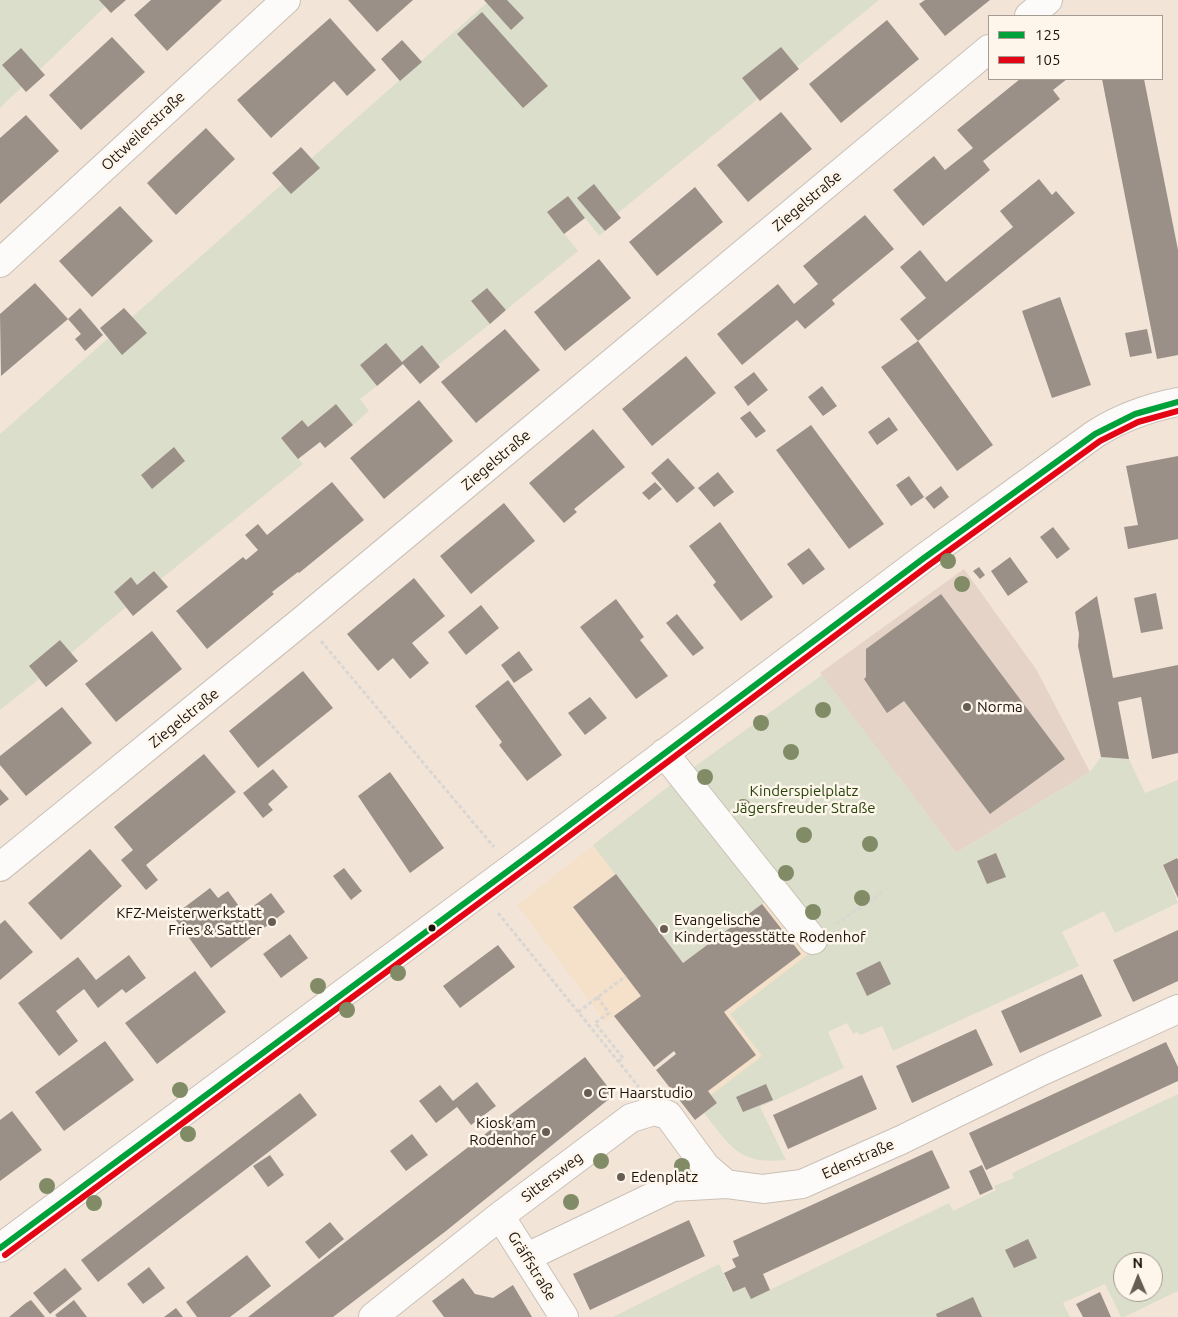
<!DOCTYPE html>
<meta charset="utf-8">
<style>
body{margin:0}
#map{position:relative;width:1178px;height:1317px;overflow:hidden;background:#f2e5d8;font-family:Ubuntu,sans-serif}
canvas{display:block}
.legend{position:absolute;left:988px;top:15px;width:175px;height:65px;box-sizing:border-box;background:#fef5eb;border:1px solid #a49b92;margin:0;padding:6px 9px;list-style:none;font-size:15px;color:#1c140c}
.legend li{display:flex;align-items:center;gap:10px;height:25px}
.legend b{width:25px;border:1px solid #a49b92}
.north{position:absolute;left:1113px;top:1252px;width:50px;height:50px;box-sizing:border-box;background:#fef5eb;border:1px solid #a49b92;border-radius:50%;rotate:359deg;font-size:14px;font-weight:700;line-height:20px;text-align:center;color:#1c140c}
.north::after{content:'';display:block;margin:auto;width:18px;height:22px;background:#675d53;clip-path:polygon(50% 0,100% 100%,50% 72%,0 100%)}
</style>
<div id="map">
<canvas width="1178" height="1317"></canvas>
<ul class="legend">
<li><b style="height:6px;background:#00a13a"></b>125</li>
<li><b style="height:6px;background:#e30513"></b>105</li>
</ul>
<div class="north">N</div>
</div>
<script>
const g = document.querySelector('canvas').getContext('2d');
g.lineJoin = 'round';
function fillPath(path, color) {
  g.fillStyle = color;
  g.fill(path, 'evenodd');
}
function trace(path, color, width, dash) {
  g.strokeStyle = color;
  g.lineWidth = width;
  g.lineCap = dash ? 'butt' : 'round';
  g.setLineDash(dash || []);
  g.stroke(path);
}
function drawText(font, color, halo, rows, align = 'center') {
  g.font = font + ' Ubuntu,sans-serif';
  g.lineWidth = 5;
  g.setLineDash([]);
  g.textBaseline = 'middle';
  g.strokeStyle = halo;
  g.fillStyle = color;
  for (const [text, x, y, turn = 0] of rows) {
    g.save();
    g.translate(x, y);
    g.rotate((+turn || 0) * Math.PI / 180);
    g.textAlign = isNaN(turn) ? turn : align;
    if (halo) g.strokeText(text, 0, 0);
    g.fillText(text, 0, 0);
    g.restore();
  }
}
fillPath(new Path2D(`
 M964,569L1036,669L1090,772L956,853L820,673Z`), '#e4d3c6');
fillPath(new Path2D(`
 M675,781L812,952L730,1014L762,1056L711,1095L708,1091L706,1093L674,1052L654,1067L614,1016L605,1022L517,905Z`), '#f5e0ca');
fillPath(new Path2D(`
 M0,0H112L0,108Z
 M490,0H879L618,213L594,185L578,198L605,231L599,236L568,196L547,212L578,251L506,310L487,288L471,302L490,324L438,365L422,345L402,362L386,344L360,365L377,386L360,399L369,411L353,425L336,404L308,427L301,420L281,438L303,464L161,579L154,571L137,585L131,577L114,592L126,607L71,653L60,640L29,666L39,679L0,710V434Z
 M822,675L956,853L1090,772L1101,757L1129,759L1145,793L1178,780V857L1163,865L1178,903L1115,933L1104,911L1062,932L1079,966L893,1051L882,1026L860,1035L858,1032L853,1034L847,1023L828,1032L844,1068L760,1107L786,1160C739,1165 731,1147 704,1113L717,1103L711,1095L762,1056L730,1014L811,952L769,899L683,963L593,845L687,772Z
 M1178,1094V1291L1124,1317H1121L1105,1284L1063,1303L1070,1317H613L719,1264L732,1292L745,1287L751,1299L949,1203L953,1211L996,1190L994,1186L1014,1178L1012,1173ZM1123,1262H1153V1292H1123Z`), '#dbdeca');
fillPath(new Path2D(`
 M99,0H126L111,13Z
 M151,0H222L167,51L134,15Z
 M348,0H413L377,32Z
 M484,0H507L524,18L511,30Z
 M925,0H990L945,36L919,4Z
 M482,12L548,86L523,108L457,34Z
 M330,18L376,70L347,96L334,81L271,138L237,100Z
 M887,20L919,59L841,123L809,84Z
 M112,37L145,72L81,130L49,95Z
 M402,40L422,62L400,81L381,59Z
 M781,47L799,69L760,101L742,78Z
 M21,48L45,75L26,92L2,65Z
 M1020,79H1067L1053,90L1060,99L983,161L990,170L923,226L893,190L934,156L945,170L973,148L957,130Z
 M1102,79H1144L1178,250V355L1157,359Z
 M781,112L812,149L748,202L717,165Z
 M26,115L59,151L0,204V138Z
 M206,128L235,159L176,215L147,183Z
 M301,147L320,168L291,194L272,173Z
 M1039,179L1052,195L1056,191L1075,213L918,341L900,319L926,298L900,267L920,250L946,282L1013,227L1000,211Z
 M594,184L621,218L605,231L577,198Z
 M695,187L723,222L657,276L629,242Z
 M568,196L585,218L564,234L547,212Z
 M120,206L153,241L92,297L59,261Z
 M865,215L894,249L832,300L835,304L805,329L797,320L742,365L717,334L778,284L794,304L818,284L803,266Z
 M599,259L631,298L565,351L534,312Z
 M35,283L68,319L80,308L103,335L85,351L75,339L81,334L68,319L1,376L0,314Z
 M487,288L506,310L490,324L471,301Z
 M1060,297L1091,385L1052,398L1022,311Z
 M124,308L147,333L122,355L100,328Z
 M505,329L540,370L476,423L441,382Z
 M1147,329L1152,353L1130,357L1125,333Z
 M918,341L993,445L957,471L881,367Z
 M386,343L402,362L422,345L440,367L420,384L403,364L377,386L360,365Z
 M686,356L716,393L652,446L622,409Z
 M754,372L768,390L748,406L734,387Z
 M822,386L837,406L823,416L808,397Z
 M419,400L453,441L384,499L350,458Z
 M336,404L353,425L325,448L320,442L298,459L281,438L302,420L308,427Z
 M750,411L766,431L756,438L740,418Z
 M889,417L898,430L877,445L868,432Z
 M811,425L884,524L849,549L776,450Z
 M593,429L625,467L574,509L577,512L564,523L529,483Z
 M174,447L185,461L152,489L141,475Z
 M1178,456V539L1128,549L1124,527L1138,525L1126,466Z
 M668,458L695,488L677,503L651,473Z
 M718,472L734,492L714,507L698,488Z
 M909,476L924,497L911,506L896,485Z
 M332,482L364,520L299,573L298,572L272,592L274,594L207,649L176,611L243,557L246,560L258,550L245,535L258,524L267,535Z
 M655,482L662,489L649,500L642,493Z
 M941,486L949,497L934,509L925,498Z
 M504,503L535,541L471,594L440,556Z
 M720,522L773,597L741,621L713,585L716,582L689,546Z
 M1053,527L1070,549L1057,559L1040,537Z
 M809,548L825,569L803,585L787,564Z
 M1010,557L1028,582L1008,596L991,571Z
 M979,567L985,575L980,579L973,571Z
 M154,571L168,587L133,616L114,592L131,577L137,585Z
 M414,578L445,616L412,643L429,663L410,679L393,658L378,671L347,634Z
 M1156,593L1163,629L1141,633L1134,598Z
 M941,594L1065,759L990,814L904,701L887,713L864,679L866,677V649Z
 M1097,596L1113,678L1178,665V753L1152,759L1141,697L1118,702L1129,759L1101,757L1078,646L1079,634L1075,612Z
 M616,599L644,637L640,640L668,676L636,699L580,627Z
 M481,605L499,628L466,655L448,632Z
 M677,614L704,648L693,656L666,623Z
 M152,631L182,669L116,722L85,684Z
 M60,640L78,661L46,687L29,666Z
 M519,651L533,670L514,683L501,665Z
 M303,671L333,708L258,768L229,731Z
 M508,680L562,755L527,781L499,745L502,742L475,706Z
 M590,697L607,718L585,735L568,713Z
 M62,707L92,743L26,796L0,765V756Z
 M204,754L236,792L146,865L158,880L146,890L121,860L133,850L114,827Z
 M273,769L288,787L268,804L273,810L263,818L243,793Z
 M390,772L444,848L410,873L358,796Z
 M0,789L9,799L0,806Z
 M90,849L122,886L61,940L28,903Z
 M996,853L1006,877L987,884L977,861Z
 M1177,858L1178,860V898L1163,865Z
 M344,868L362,891L351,900L333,876Z
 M616,874L683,963L762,904L801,954L724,1012L756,1055L708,1091L717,1103L695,1120L656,1070L676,1054L674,1051L654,1067L614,1016L641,996L573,907Z
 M210,888L218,898L228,891L244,913L271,893L285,912L211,968L173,916Z
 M5,920L33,952L0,980V924Z
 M1178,930V981L1133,1002L1113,960Z
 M290,934L308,958L281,978L263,954Z
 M498,945L515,967L460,1008L443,986Z
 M129,955L146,978L126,993L122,989L98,1008L84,989L56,1011L78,1041L59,1056L18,1003L78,957L96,980Z
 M880,961L891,984L867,996L856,973Z
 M195,971L226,1012L157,1064L125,1023Z
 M1082,974L1102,1016L1020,1053L1001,1011Z
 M976,1029L993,1065L912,1103L896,1066Z
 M105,1041L134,1080L64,1131L35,1092Z
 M1166,1042L1178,1067V1081L986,1170L969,1133Z
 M585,1057L614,1095L446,1231L333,1317H248Z
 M862,1075L877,1109L788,1149L773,1115Z
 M477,1082L496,1106L471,1125L457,1107L436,1123L419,1101L440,1085L453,1101Z
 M766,1084L773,1100L743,1112L736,1097Z
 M300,1093L317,1115L98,1282L81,1260Z
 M12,1111L42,1150L0,1181V1120Z
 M412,1134L428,1155L406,1171L390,1151Z
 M932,1150L950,1188L763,1274L770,1290L751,1299L745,1287L733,1292L724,1273L736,1267L732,1259L739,1256L733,1241Z
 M270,1155L284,1175L268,1187L253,1166Z
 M982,1165L993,1189L980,1195L969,1171Z
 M689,1220L705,1256L590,1310L573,1274Z
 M330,1222L344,1239L319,1259L305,1242Z
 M1028,1239L1037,1258L1014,1268L1005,1250Z
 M247,1255L271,1286L230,1317H197L186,1302Z
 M149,1267L165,1288L143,1304L127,1284Z
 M65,1268L82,1289L50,1314L33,1293Z
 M463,1278L475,1294L493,1298L513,1285L532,1317H444L432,1301Z
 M1100,1292L1111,1317H1083L1076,1304Z
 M973,1297L982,1317H937L936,1314Z
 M31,1300L45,1317H9L26,1303Z
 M74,1300L87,1317H57L55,1315Z
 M176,1308L183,1317H164Z`), '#9a9087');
const minor = new Path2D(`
 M1029,16L1048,0
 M0,263L286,0
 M664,753L813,940
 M0,867L303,620L989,49
 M500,1216L564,1317
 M0,1248L539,848L924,558L1095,434C1122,417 1147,408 1178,402
 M527,1257L673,1187L726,1184L763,1189L802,1184L901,1140L1042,1071L1178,1009
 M373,1317L500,1216L631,1118L654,1111L668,1115L706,1167L726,1184`);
trace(minor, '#cac0b6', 30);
trace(new Path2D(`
 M321,641L494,847
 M498,913L639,1087
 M836,924L884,891
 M597,997L609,1013L595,1023L623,1058L618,1062
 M578,1012L626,976`), '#dad6d2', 3, [4, 2.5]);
trace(minor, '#fdfbf9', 28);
trace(new Path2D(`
 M0,1248L539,848L924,558L1095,434L1135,414L1178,402`), '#00a13a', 6);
trace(new Path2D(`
 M5,1255L544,855L929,565L1100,441L1138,422L1178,411`), '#e30513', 6);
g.fillStyle = '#818c67';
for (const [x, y] of [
 [948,561],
 [962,584],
 [823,710],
 [761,723],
 [791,752],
 [705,777],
 [743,807],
 [804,835],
 [870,844],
 [786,873],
 [862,898],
 [813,912],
 [398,973],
 [318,986],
 [347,1010],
 [180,1090],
 [188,1134],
 [601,1161],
 [682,1166],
 [47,1186],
 [571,1202],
 [94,1203]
]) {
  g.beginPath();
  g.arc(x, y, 8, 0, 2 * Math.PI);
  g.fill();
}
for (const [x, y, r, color] of [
 [967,707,5,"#675d53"],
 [272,922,5,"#675d53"],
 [432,928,4.5,"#1c140c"],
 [664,929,5,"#675d53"],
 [588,1093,5,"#675d53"],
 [546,1132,5,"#675d53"],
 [621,1177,5,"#675d53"]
]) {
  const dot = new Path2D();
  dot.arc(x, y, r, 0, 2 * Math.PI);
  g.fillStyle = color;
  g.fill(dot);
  trace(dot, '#fef5eb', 2);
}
drawText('15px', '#1c140c', '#fef5eb', [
 ["Ottweilerstraße",143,131,-43],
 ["Ziegelstraße",807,201,-40],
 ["Ziegelstraße",496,460,-40],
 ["Ziegelstraße",184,718,-39],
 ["Edenstraße",858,1159,-24],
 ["Sittersweg",552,1177,-37],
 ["Gräffstraße",532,1266,58]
]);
drawText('15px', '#1c140c', '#fef5eb', [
 ["Norma",977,707],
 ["KFZ-Meisterwerkstatt",262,913,"right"],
 ["Fries & Sattler",262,930,"right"],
 ["Evangelische",674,920],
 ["Kindertagesstätte Rodenhof",674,937],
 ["CT Haarstudio",598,1093],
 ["Kiosk am",536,1123,"right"],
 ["Rodenhof",536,1140,"right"],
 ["Edenplatz",631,1177]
], 'left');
drawText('15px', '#25440b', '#fef5eb', [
 ["Kinderspielplatz",804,791],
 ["Jägersfreuder Straße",804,808]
]);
</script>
